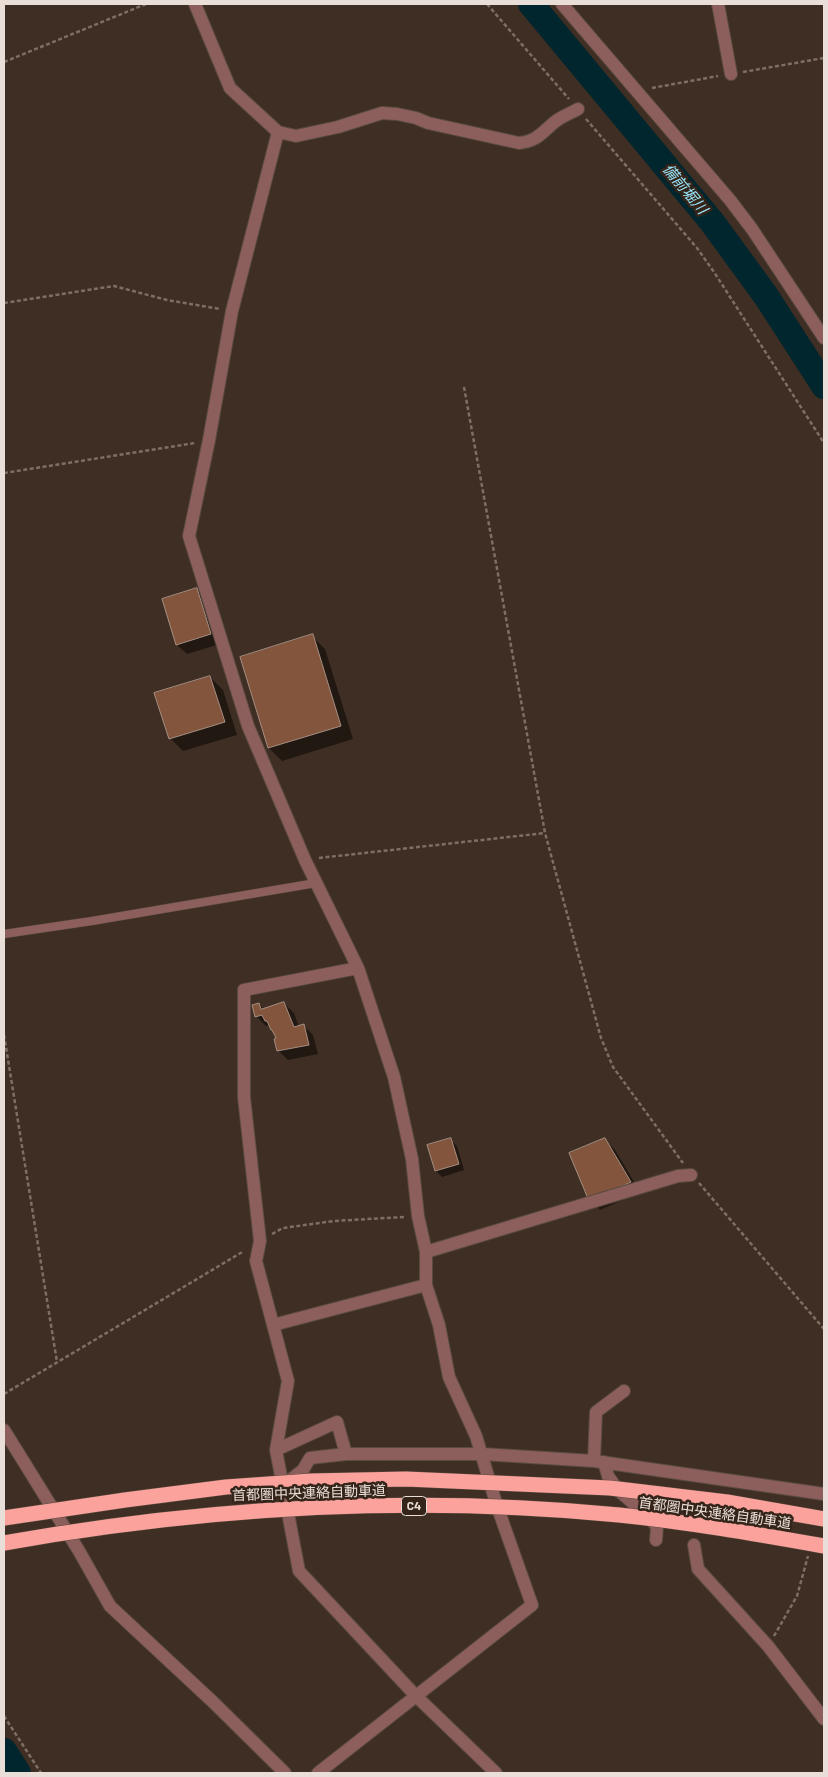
<!DOCTYPE html>
<meta charset="utf-8">
<style>
body{margin:0}
#map{position:relative;width:828px;height:1777px;overflow:hidden;background:#3f2e23;font-family:Barlow,sans-serif}
canvas{display:block}
.frame{position:absolute;inset:0;border:5px solid #eadfd8;pointer-events:none}
</style>
<div id="map">
<canvas width="828" height="1777"></canvas>
<div class="frame"></div>
</div>
<script>
const g = document.querySelector('canvas').getContext('2d');
g.lineJoin = 'round';
function fillPath(path, color) {
  g.fillStyle = color;
  g.fill(path, 'evenodd');
}
function trace(path, color, width, dash) {
  g.strokeStyle = color;
  g.lineWidth = width;
  g.lineCap = dash ? 'butt' : 'round';
  g.setLineDash(dash || []);
  g.stroke(path);
}
function drawText(font, color, halo, rows, align = 'center') {
  g.font = font + ' Barlow,"Noto Sans JP",sans-serif';
  g.lineWidth = 5;
  g.setLineDash([]);
  g.textBaseline = 'middle';
  g.strokeStyle = halo;
  g.fillStyle = color;
  for (const [text, x, y, turn = 0] of rows) {
    g.save();
    g.translate(x, y);
    g.rotate((+turn || 0) * Math.PI / 180);
    g.textAlign = isNaN(turn) ? turn : align;
    if (halo) g.strokeText(text, 0, 0);
    g.fillText(text, 0, 0);
    g.restore();
  }
}
fillPath(new Path2D(`
 M197,590L207,599L220,644L187,654L177,645Z
 M312,636L325,649L353,739L282,761L269,748Z
 M210,677L223,690L237,735L183,751L170,738Z
 M284,1003L294,1013L299,1027L303,1025L313,1035L318,1054L288,1060L278,1050L277,1039L270,1025L266,1026L256,1016L259,1004L264,1009Z
 M451,1140L457,1146L464,1170L442,1177L436,1171Z
 M605,1140L615,1150L640,1192L600,1210L590,1200Z`), '#0007');
trace(new Path2D(`
 M531,4L712,222L766,296L824,386
 M4,1751L18,1773`), '#01262e', 26);
const building = new Path2D(`
 M197,588L211,634L176,645L162,599Z
 M313,634L341,726L268,748L240,657Z
 M210,676L225,722L169,739L154,693Z
 M284,1002L294,1027L304,1024L309,1045L277,1051L274,1039L276,1038L272,1030H271L267,1021H265L262,1015L255,1017L252,1005L259,1003L261,1009Z
 M451,1138L459,1164L435,1171L427,1145Z
 M605,1138L631,1182L589,1201L569,1153Z`);
fillPath(building, '#83553c');
trace(building, '#a58e83', 1);
const lane = new Path2D(`
 M4,934L92,921L316,883`);
const street = new Path2D(`
 M195,4L230,88L278,132L232,311L209,440L189,536L248,726L305,860L358,968L394,1077L412,1159L418,1216L426,1252V1285L439,1325L449,1377L476,1436L496,1503L532,1605L318,1773
 M562,4L730,200L752,229L824,338
 M718,4L731,74
 M278,132L296,136L338,127L382,113L397,114L416,118L428,123L519,143C538,141 542,132 556,121C563,116 571,113 578,109
 M358,968L244,990V1097L260,1241L256,1261L288,1381L276,1450L299,1571L416,1696L496,1773
 M426,1252L678,1176L691,1175
 M273,1325L426,1285
 M4,1430L79,1551L110,1606L213,1702L285,1773
 M276,1450L337,1422L346,1454L310,1458L303,1470L285,1484
 M346,1454H482L594,1461L824,1494
 M594,1461L596,1412L624,1391
 M604,1462L608,1476L618,1490L650,1518L657,1527L656,1540
 M694,1545L698,1569L768,1646L824,1719`);
trace(lane, '#5a4a40', 9);
trace(street, '#5a4a40', 14);
trace(new Path2D(`
 M487,4L569,99
 M4,62L146,4
 M743,72L824,58
 M652,88L718,76
 M586,119L697,248L714,272L824,443
 M4,303L114,286L167,300L220,309
 M464,387L545,833L601,1038L613,1067L683,1163
 M4,473L195,443
 M319,858L545,833
 M4,1035L57,1362
 M699,1183L824,1329
 M272,1234L283,1228L334,1221L404,1217
 M4,1394L244,1251
 M774,1636L797,1596L808,1556
 M4,1716L41,1773
 M823,1773L824,1772`), '#7e6f65', 2.5, [4, 2.5]);
trace(lane, '#8c5f5c', 8);
trace(street, '#8c5f5c', 12);
const highwayBridge = new Path2D(`
 M4,1518L125,1500L226,1487L311,1481L406,1479L610,1488L727,1502L824,1519
 M4,1543C206,1507 415,1495 619,1515C688,1522 756,1534 824,1546`);
trace(highwayBridge, '#5a4a40', 16, []);
trace(highwayBridge, '#faa29b', 15);
for (const [x, y, w] of [
 [414,1506,25]
]) {
  const box = new Path2D();
  box.roundRect(x - w / 2, y - 9.5, w, 19, 4);
  g.fillStyle = '#352419';
  g.fill(box);
  trace(box, '#eadfd8', 1);
}
drawText('bold 12px', '#eadfd8', null, [
 ["C4",414,1506]
]);
drawText('14px', '#eadfd8', '#352419', [
 ["首都圏中央連絡自動車道",309,1493,-2],
 ["首都圏中央連絡自動車道",715,1513,8]
]);
drawText('italic 15px', '#96e5f9', '#352419', [
 ["備前堀川",685,189,50]
]);
</script>
